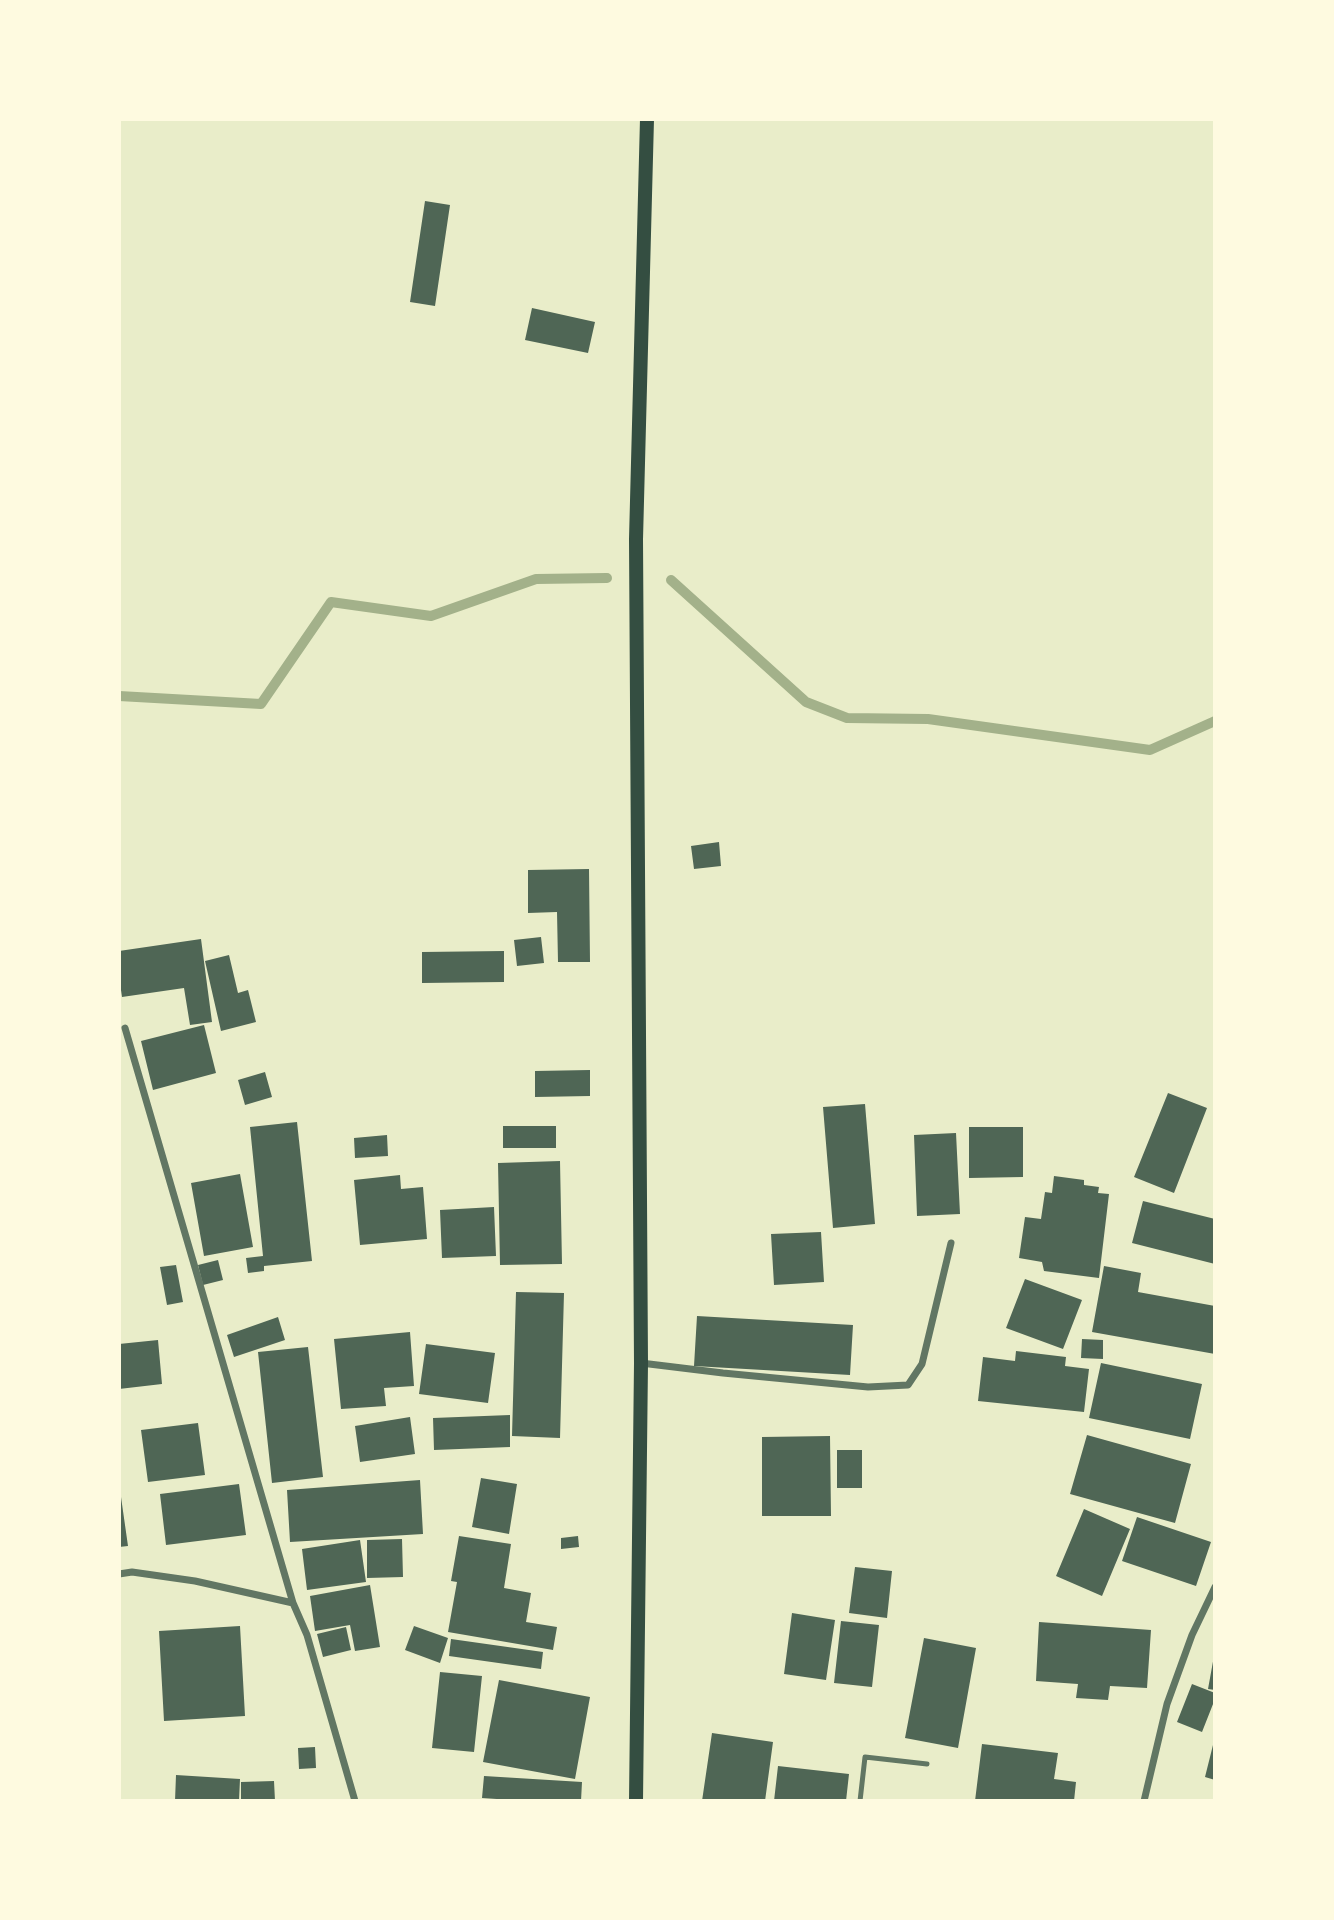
<!DOCTYPE html>
<style>
body{margin:0}
#map{position:relative;width:1334px;height:1920px;overflow:hidden;background:#e9edc9;font-family:"DejaVu Sans",sans-serif}
canvas{display:block}
.frame{position:absolute;inset:0;border:121px solid #fefae0;pointer-events:none}
</style>
<div id="map">
<canvas width="1334" height="1920"></canvas>
<div class="frame"></div>
</div>
<script>
const g = document.querySelector('canvas').getContext('2d');
g.lineJoin = 'round';
function trace(path, color, width, dash) {
  g.strokeStyle = color;
  g.lineWidth = width;
  g.lineCap = dash ? 'butt' : 'round';
  g.setLineDash(dash || []);
  g.stroke(path);
}
function fillPath(path, color) {
  g.fillStyle = color;
  g.fill(path, 'evenodd');
}
trace(new Path2D(`
 M671,580L806,702L847,718L928,719L1150,750L1215,721
 M119,696L261,704L331,602L431,616L536,579L607,578`), '#a3b18a', 10);
fillPath(new Path2D(`
 M425,201L450,205L435,306L410,302Z
 M532,308L595,322L588,353L525,340Z
 M719,842L721,866L694,869L691,846Z
 M589,869L590,962H558L557,912L528,913V870Z
 M541,937L544,963L517,966L514,940Z
 M201,939L212,1022L190,1025L184,988L122,997L119,976V951Z
 M504,951V982L422,983V952Z
 M229,955L238,993L248,990L256,1022L221,1031L205,961Z
 M204,1025L216,1073L153,1090L141,1041Z
 M590,1070V1096L535,1097V1071Z
 M265,1072L272,1097L245,1105L238,1080Z
 M1168,1093L1207,1108L1174,1193L1134,1177Z
 M865,1104L875,1224L833,1228L823,1107Z
 M297,1122L312,1261L264,1266V1271L248,1273L246,1258L263,1256L250,1127Z
 M503,1126H556V1148H503Z
 M969,1127H1023V1177L969,1178Z
 M956,1133L960,1214L917,1216L914,1135Z
 M387,1135L388,1156L355,1158L354,1138Z
 M560,1161L562,1264L500,1265L498,1163Z
 M240,1174L253,1247L204,1256L191,1183Z
 M400,1175L401,1189L423,1187L427,1239L360,1245L354,1180Z
 M1054,1176L1084,1180V1185L1099,1187L1098,1193L1109,1194L1099,1278L1044,1271L1042,1262L1019,1258L1025,1217L1041,1219L1045,1192L1052,1193Z
 M1143,1201L1215,1219V1264L1132,1243Z
 M494,1207L496,1256L442,1258L440,1210Z
 M821,1232L824,1282L774,1285L771,1234Z
 M218,1260L223,1280L203,1285L198,1265Z
 M176,1265L183,1302L167,1305L160,1267Z
 M1104,1266L1141,1273L1138,1292L1215,1306V1354L1092,1332Z
 M1025,1279L1082,1300L1063,1349L1006,1328Z
 M516,1292L564,1293L560,1438L512,1436Z
 M697,1316L853,1325L850,1375L694,1366Z
 M278,1317L285,1340L234,1357L227,1335Z
 M410,1332L414,1386L384,1388L386,1406L341,1409L334,1339Z
 M1082,1339L1103,1340V1359L1081,1358Z
 M158,1340L162,1384L119,1389V1344Z
 M426,1344L495,1353L488,1403L419,1394Z
 M308,1347L323,1477L272,1483L258,1352Z
 M1016,1351L1066,1357L1065,1366L1089,1369L1084,1412L978,1401L983,1357L1015,1361Z
 M1101,1363L1202,1384L1190,1439L1089,1418Z
 M510,1415V1447L434,1450L433,1418Z
 M410,1417L415,1454L360,1462L355,1426Z
 M198,1423L205,1475L148,1482L141,1430Z
 M1087,1435L1191,1464L1175,1523L1070,1494Z
 M830,1436L831,1516H762V1437Z
 M837,1450H862V1488H837Z
 M481,1478L517,1484L509,1534L472,1527Z
 M420,1480L423,1534L290,1542L287,1490Z
 M239,1484L246,1535L166,1545L160,1494Z
 M119,1497H121L128,1546L119,1547Z
 M1084,1509L1130,1529L1102,1596L1056,1576Z
 M1137,1517L1211,1542L1196,1586L1122,1561Z
 M459,1536L511,1544L504,1588L531,1593L526,1622L557,1627L553,1650L448,1632L457,1582L451,1581Z
 M578,1536L579,1547L561,1549V1538Z
 M402,1539L403,1577L367,1578V1540Z
 M360,1540L366,1582L307,1590L302,1549Z
 M855,1567L892,1571L887,1618L849,1613Z
 M370,1585L380,1647L355,1651L350,1625L315,1631L310,1596Z
 M792,1613L835,1620L826,1680L784,1674Z
 M841,1621L879,1625L872,1687L834,1683Z
 M1039,1622L1151,1630L1147,1688L1110,1686L1108,1700L1076,1698L1078,1684L1036,1681Z
 M240,1626L245,1716L164,1721L159,1631Z
 M414,1626L448,1638L440,1663L405,1650Z
 M346,1627L351,1650L323,1657L317,1634Z
 M924,1638L976,1648L958,1748L905,1738Z
 M451,1639L543,1652L541,1669L449,1656Z
 M1214,1656H1215V1690L1208,1689Z
 M440,1672L482,1676L474,1752L432,1748Z
 M499,1680L590,1697L575,1779L483,1762Z
 M1192,1684L1215,1693V1699L1202,1732L1177,1722Z
 M712,1733L773,1742L765,1801H702Z
 M1214,1741H1215V1780L1205,1777Z
 M982,1744L1058,1753L1054,1779L1076,1782L1074,1801H975Z
 M315,1747L316,1768L299,1769L298,1748Z
 M778,1766L849,1774L846,1801H774Z
 M176,1775L240,1779L239,1801H175Z
 M484,1776L582,1782L581,1801H526L482,1798Z
 M274,1781L275,1801H241V1782Z`), '#4f6655');
trace(new Path2D(`
 M860,1801L865,1757L927,1764`), '#617663', 5);
trace(new Path2D(`
 M125,1028L293,1603
 M641,1363L723,1373L868,1387L908,1385L922,1364L951,1243
 M119,1574L132,1572L195,1581L293,1603L307,1635L355,1801
 M1144,1801L1167,1704L1192,1635L1215,1587`), '#617663', 7);
trace(new Path2D(`
 M636,1801L641,1363L636,539L647,119`), '#344e41', 14);
</script>
